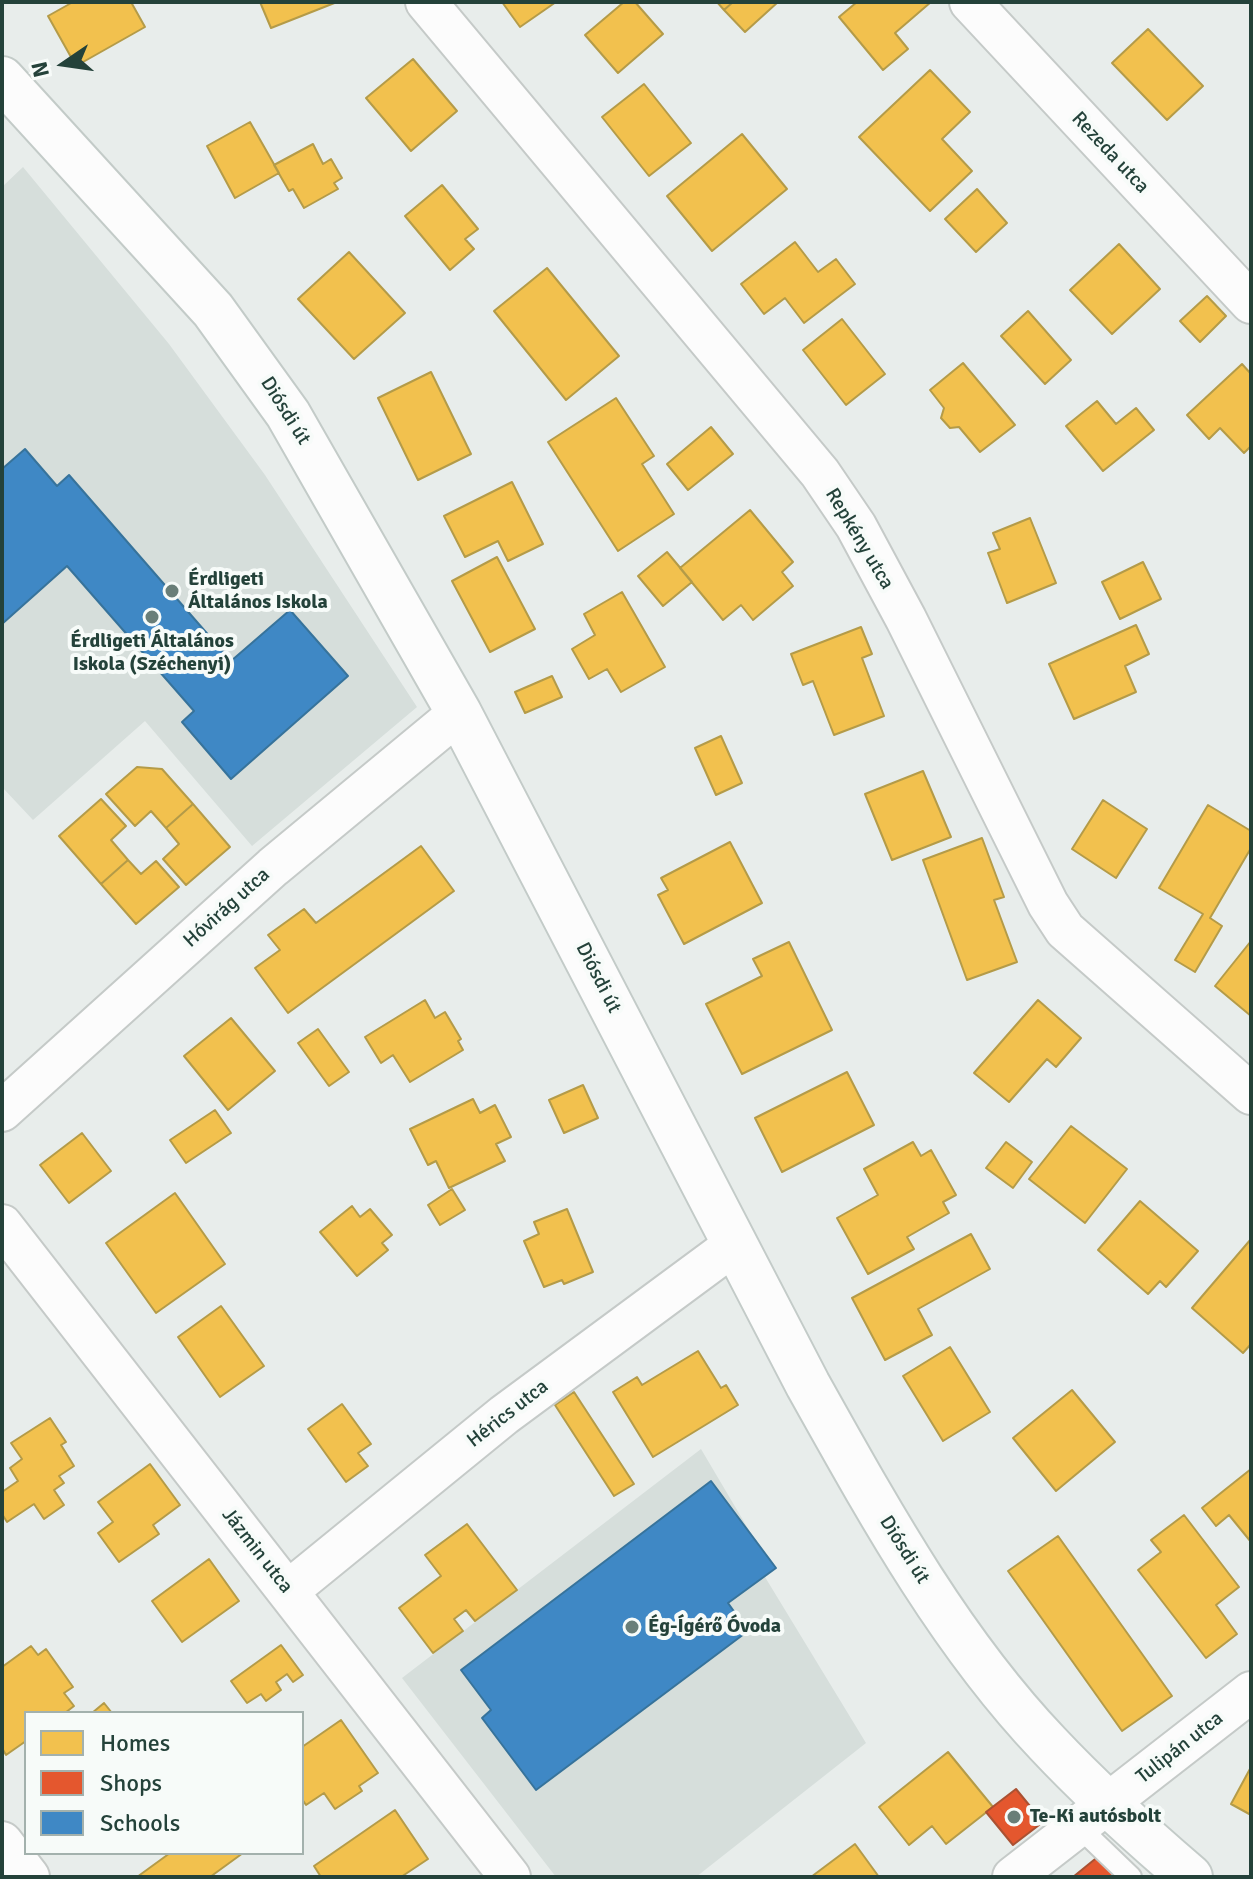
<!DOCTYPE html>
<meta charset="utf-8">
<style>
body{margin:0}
#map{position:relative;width:1253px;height:1879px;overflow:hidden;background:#e8edeb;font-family:Signika,sans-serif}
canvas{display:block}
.frame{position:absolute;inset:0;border:4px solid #24423a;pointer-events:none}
.legend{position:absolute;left:24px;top:1711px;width:280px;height:144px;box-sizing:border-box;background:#f7fbf9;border:2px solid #a3b1ad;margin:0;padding:10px 14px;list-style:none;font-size:24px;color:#24423a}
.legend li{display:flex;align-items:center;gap:16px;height:40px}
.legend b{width:40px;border:2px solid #a3b1ad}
.north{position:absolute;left:24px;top:24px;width:80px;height:80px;-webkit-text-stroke:6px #f7fbf9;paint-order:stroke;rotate:257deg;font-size:22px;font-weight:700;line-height:32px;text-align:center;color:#24423a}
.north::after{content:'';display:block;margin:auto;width:28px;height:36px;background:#24423a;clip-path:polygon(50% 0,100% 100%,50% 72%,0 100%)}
</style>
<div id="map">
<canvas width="1253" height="1879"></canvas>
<div class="frame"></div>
<ul class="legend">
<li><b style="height:22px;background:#f2c14e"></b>Homes</li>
<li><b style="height:22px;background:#e4572e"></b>Shops</li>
<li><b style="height:22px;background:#3f88c5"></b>Schools</li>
</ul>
<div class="north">N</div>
</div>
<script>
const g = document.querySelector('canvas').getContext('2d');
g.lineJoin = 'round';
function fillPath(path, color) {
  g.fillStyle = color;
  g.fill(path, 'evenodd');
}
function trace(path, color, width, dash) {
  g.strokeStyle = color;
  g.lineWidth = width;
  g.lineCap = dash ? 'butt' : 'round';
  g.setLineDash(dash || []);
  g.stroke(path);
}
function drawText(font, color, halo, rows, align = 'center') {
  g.font = font + ' Signika,sans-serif';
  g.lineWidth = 8;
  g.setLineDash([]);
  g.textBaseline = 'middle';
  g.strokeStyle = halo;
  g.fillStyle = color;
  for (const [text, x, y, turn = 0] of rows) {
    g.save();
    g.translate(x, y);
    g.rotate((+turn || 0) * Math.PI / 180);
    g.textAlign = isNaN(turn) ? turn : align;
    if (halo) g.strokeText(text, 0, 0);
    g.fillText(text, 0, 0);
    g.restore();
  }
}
fillPath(new Path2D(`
 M23,167L169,344L265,475L417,707L252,846L145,721L33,820L2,787V187Z
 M701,1449L753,1537L776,1568L765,1577L866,1743L696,1877H556L402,1678Z`), '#d6dedb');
const homes = new Path2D(`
 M73,2H131L145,27L76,66L48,16Z
 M260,2H337L271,28Z
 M502,2H556L520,27Z
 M624,2H635L663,34L618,73L585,35Z
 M717,2H733L724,10Z
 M733,2H778L745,32L724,10Z
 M857,2H931L895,33L908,49L883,70L839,17Z
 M1148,29L1203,86L1167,120L1112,63Z
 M413,59L457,111L411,151L366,98Z
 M930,70L970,112L942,139L972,171L930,211L859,137Z
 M644,84L691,143L649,176L602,117Z
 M250,122L279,173L235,198L207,146Z
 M742,134L787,189L712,251L667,196Z
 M313,144L323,164L331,159L342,178L334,183L338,189L304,208L293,189L289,191L274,165Z
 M442,185L478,229L465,239L474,249L450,270L405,216Z
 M977,189L1007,223L976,252L945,219Z
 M795,242L818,272L836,259L855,284L804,323L785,298L764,314L741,284Z
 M1119,244L1160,289L1112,334L1070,290Z
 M349,252L405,313L354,359L298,299Z
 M547,268L619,356L566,400L494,311Z
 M1207,296L1226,316L1200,342L1180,321Z
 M1028,311L1071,360L1045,384L1001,336Z
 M842,319L885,374L846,405L803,350Z
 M963,363L1015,425L980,452L959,427L950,428L941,418L944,408L930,390Z
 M1242,364L1251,374V446L1244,453L1220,428L1209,439L1187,415Z
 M431,372L471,454L418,480L378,398Z
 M616,398L654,456L642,464L674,514L618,551L548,442Z
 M1097,401L1116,424L1136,408L1154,430L1103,471L1066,426Z
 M711,427L733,454L688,490L667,464Z
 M512,482L543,544L508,561L498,541L465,557L444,516Z
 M750,510L793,562L782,572L793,586L753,620L741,605L723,620L680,568Z
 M1030,518L1056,583L1007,603L988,553L1000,549L993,533Z
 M667,552L692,582L663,606L638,576Z
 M497,557L535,629L490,652L452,581Z
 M1143,562L1161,599L1120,619L1102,582Z
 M622,592L665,667L621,692L607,669L589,679L572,649L595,635L584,614Z
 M1136,625L1149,654L1125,666L1136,692L1074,719L1049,664Z
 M861,627L872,654L862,658L884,716L834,735L813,681L803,685L791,654Z
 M552,676L562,697L525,713L515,692Z
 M721,736L742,783L716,795L695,748Z
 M137,767L162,769L193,804L166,828L151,811L135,826L106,794Z
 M923,771L951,837L892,860L865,794Z
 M101,799L126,826L111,840L128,860L101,884L59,836Z
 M1103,800L1147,829L1116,878L1072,849Z
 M193,804L230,847L186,885L163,859L179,844L166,828Z
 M1208,805L1251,831V848L1210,918L1222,926L1195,972L1175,960L1203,914L1159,888Z
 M982,838L1004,897L994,900L1017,962L967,980L923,860Z
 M730,842L762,903L684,944L658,895L668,890L661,878Z
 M421,846L454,891L288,1013L255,968L280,950L268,935L304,909L316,923Z
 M128,860L141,874L156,861L179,887L136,924L101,884Z
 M1251,941V1016L1215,986Z
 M789,942L832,1030L742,1074L706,1004L762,976L753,959Z
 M425,1000L435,1018L445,1012L461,1039L458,1041L463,1050L410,1082L393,1055L381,1063L365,1037Z
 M1038,1000L1081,1038L1056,1067L1047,1059L1009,1102L974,1073Z
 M231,1018L275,1071L228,1110L184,1056Z
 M318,1029L349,1072L329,1086L298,1043Z
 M847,1072L874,1125L782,1172L755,1118Z
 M583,1085L598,1118L564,1133L549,1100Z
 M473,1099L480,1113L495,1105L511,1137L496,1144L505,1161L449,1188L436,1161L428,1165L410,1129Z
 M215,1110L231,1133L186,1163L170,1140Z
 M1071,1126L1127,1169L1085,1223L1029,1179Z
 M82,1133L111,1171L69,1203L40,1165Z
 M913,1142L921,1156L931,1150L956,1195L943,1202L949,1213L907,1237L914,1249L868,1274L837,1218L878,1195L864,1169Z
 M1006,1142L1032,1162L1013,1188L986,1168Z
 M452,1189L465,1210L440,1225L428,1205Z
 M175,1193L225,1264L156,1313L106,1243Z
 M1140,1201L1198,1251L1166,1287L1160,1281L1148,1294L1098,1250Z
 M352,1206L360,1217L370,1209L392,1235L382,1243L388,1250L357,1276L320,1232Z
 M567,1209L593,1272L564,1284L562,1280L544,1287L524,1241L539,1234L534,1222Z
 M971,1234L990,1269L918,1309L932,1335L885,1360L852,1298Z
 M1251,1239V1344L1243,1353L1192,1308Z
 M221,1306L264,1366L220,1397L178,1337Z
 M950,1347L990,1412L943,1441L903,1376Z
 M698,1351L721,1388L726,1385L738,1405L653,1457L613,1392L637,1377L642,1385Z
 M1072,1390L1115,1442L1056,1491L1013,1438Z
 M574,1392L634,1484L614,1496L555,1405Z
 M342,1404L371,1444L358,1453L368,1466L346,1482L308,1429Z
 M50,1418L66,1442L61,1445L74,1466L59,1476L64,1483L54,1490L64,1505L44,1519L34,1504L7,1522L2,1514V1492L18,1481L10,1468L22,1459L11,1443Z
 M150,1464L180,1505L153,1525L159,1534L119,1562L98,1533L113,1522L98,1502Z
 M1251,1469V1542L1229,1515L1216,1526L1202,1508Z
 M1184,1515L1239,1587L1216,1605L1237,1634L1206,1658L1138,1570L1161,1552L1151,1540Z
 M467,1524L517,1590L475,1621L466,1610L454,1619L463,1631L433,1653L399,1608L441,1576L425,1555Z
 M1058,1536L1172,1696L1122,1731L1008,1571Z
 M209,1559L239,1601L182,1642L152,1601Z
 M281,1645L303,1675L293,1682L287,1674L276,1682L281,1690L266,1701L261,1694L247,1703L231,1681Z
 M31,1646L38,1655L46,1649L73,1687L64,1693L74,1706L65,1713H26V1741L6,1755L2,1748V1667Z
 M104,1703L112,1713H92Z
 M341,1720L378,1773L359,1786L362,1791L335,1809L324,1793L306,1805L302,1799V1747Z
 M948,1752L993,1807L946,1844L932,1826L909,1845L879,1807Z
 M1251,1767V1815L1231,1804Z
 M395,1810L428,1859L401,1877H321L314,1866Z
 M855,1844L879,1877H811Z
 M170,1853H243L210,1877H137Z`);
fillPath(homes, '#f2c14e');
trace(homes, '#b49b48', 2);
const shops = new Path2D(`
 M1016,1789L1043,1822L1013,1845L986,1812Z
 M1100,1855L1122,1877H1073Z`);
fillPath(shops, '#e4572e');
trace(shops, '#aa5132', 2);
const schools = new Path2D(`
 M25,449L57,486L69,475L231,661L290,610L348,676L231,779L182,722L194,711L67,566L2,624V469Z
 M711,1481L776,1568L728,1603L748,1631L536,1790L482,1718L491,1710L461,1670Z`);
fillPath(schools, '#3f88c5');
trace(schools, '#37739b', 2);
const service = new Path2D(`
 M1079,1827L1131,1877`);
const minor = new Path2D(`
 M426,2L820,473L856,526L906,619L1048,904L1065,930L1251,1094
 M970,2L1251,303
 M2,1111L273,867L459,713
 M2,1225L510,1877
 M288,1591L504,1415L734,1245
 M2,1842L29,1877
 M1013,1877L1251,1692`);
const secondary = new Path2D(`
 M2,79L213,310L288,414L459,713L808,1385C878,1510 949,1640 1048,1744C1092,1791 1141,1835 1190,1877`);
trace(service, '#c5cac8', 24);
trace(minor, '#c5cac8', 44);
trace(secondary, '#c3cbc8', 48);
trace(service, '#fcfcfc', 20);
trace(minor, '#fcfcfc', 40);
trace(secondary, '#fcfcfc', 44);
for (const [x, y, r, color] of [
 [172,591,8,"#697e78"],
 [152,617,8,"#697e78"],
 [632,1627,8,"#697e78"],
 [1014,1817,8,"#697e78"]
]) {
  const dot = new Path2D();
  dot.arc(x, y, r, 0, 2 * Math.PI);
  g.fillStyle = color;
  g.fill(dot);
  trace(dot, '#f7fbf9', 3);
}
drawText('20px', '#24423a', '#f7fbf9', [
 ["Rezeda utca",1110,153,47],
 ["Diósdi út",285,411,58],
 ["Repkény utca",859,539,59],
 ["Hóvirág utca",227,908,-42],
 ["Diósdi út",598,978,63],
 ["Hérics utca",508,1414,-38],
 ["Diósdi út",904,1550,58],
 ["Jázmin utca",257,1551,52],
 ["Tulipán utca",1180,1748,-38]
]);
drawText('bold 20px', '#24423a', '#f7fbf9', [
 ["Érdligeti",188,580],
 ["Általános Iskola",188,603],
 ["Érdligeti Általános",152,642,"center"],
 ["Iskola (Széchenyi)",152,665,"center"],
 ["Ég-Ígérő Óvoda",648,1627],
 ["Te-Ki autósbolt",1030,1817]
], 'left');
</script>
